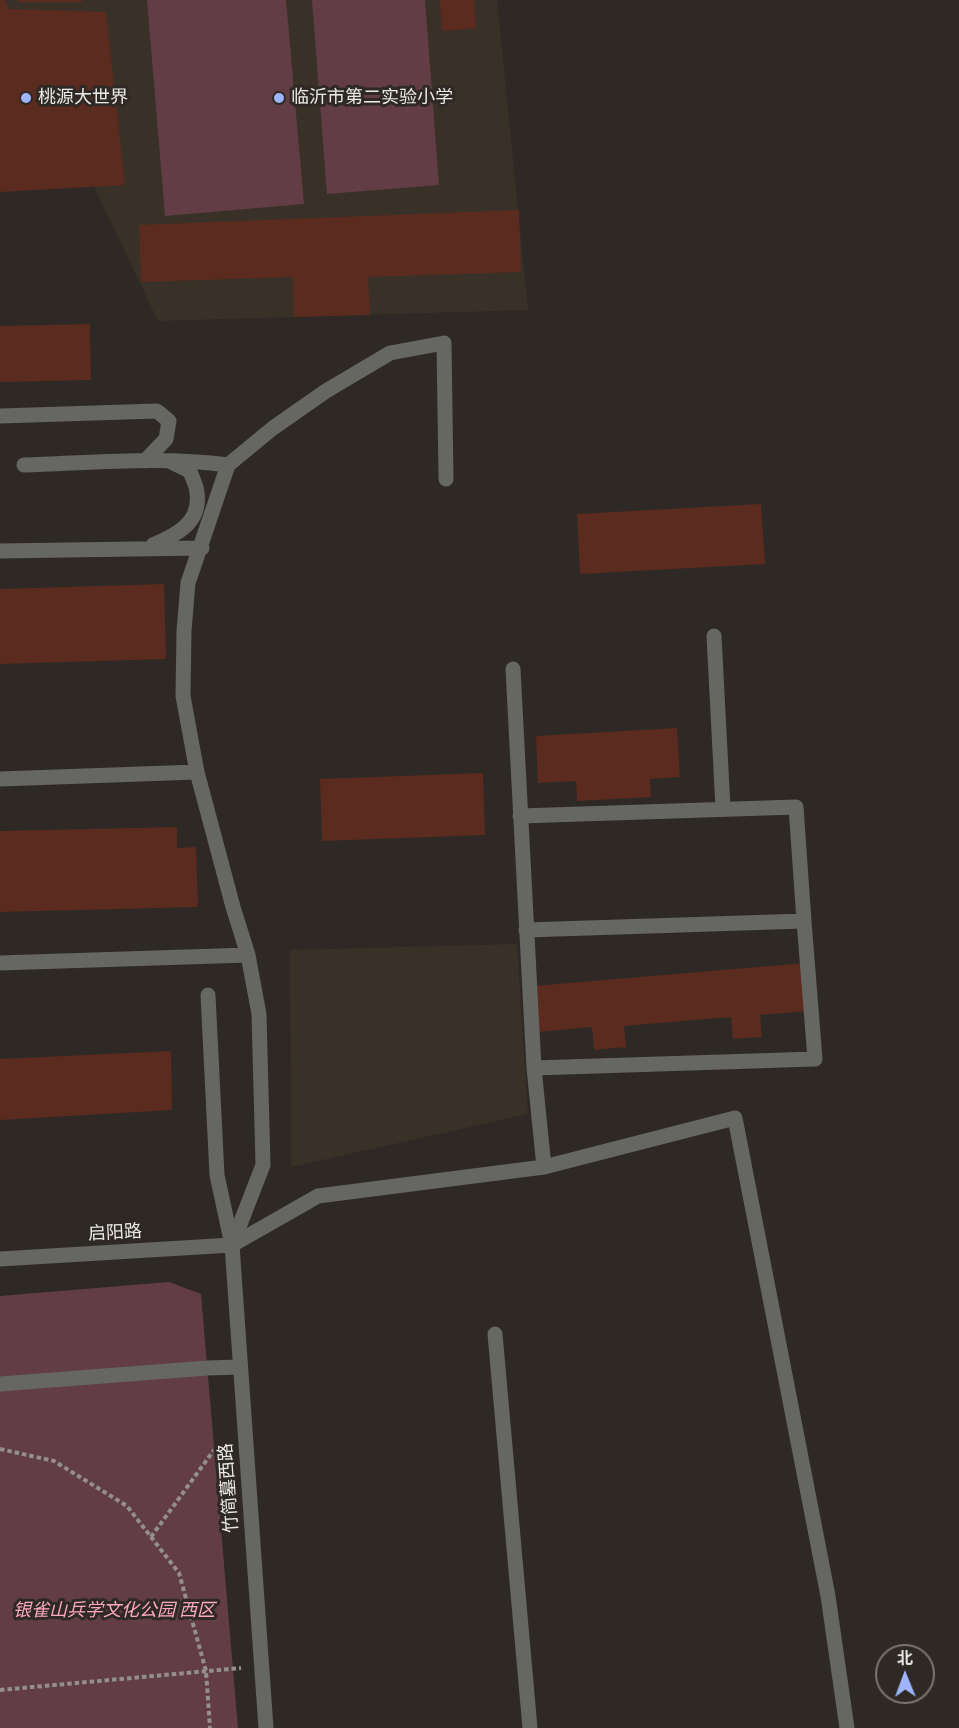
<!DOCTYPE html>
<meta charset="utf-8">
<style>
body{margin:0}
#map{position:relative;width:959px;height:1728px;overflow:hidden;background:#2e2925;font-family:"IBM Plex Serif","Noto Sans SC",serif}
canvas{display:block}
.north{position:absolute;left:875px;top:1644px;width:60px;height:60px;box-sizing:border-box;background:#2e2925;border:2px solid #7a7572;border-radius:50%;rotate:359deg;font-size:16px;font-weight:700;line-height:24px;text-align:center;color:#ebe8e5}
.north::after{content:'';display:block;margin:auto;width:21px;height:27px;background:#9eb4fd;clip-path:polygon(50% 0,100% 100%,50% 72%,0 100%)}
</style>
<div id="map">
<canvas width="959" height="1728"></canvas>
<div class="north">北</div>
</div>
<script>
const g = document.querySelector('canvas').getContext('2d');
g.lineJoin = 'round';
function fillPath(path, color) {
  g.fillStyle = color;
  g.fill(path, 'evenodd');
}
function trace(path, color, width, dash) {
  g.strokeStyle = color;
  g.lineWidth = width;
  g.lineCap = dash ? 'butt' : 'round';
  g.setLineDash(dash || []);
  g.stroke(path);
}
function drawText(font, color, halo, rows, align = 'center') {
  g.font = font + ' "IBM Plex Serif","Noto Sans SC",serif';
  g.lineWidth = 6;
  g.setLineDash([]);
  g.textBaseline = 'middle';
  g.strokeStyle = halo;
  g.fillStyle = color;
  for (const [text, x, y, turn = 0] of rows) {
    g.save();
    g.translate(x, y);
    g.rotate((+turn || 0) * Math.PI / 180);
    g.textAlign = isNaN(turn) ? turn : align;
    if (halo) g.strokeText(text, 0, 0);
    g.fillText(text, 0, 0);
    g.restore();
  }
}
fillPath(new Path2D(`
 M5,0H497L528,310L158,321Z
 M517,944L528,1114L291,1167L290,950Z`), '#393127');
fillPath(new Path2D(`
 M147,0H286L304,204L165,216Z
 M312,0H425L439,185L327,194Z
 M169,1282L201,1294L238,1728H0V1296Z`), '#623d45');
fillPath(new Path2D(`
 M0,0H5L9,9L106,12L125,185L0,192Z
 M18,0H82V2H18Z
 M440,0H474L476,28L442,31Z
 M519,210L521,272L368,277L370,315L294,317L293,277L141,282L139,225Z
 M90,324L91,380L0,382V326Z
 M761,504L765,564L580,574L577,514Z
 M164,584L166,659L0,664V589Z
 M677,728L680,777L650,779L651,797L577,801L576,781L538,783L536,736Z
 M483,773L485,835L322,841L320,779Z
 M177,827V848L196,847L198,907L0,912V831Z
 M805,963L809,1011L760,1015L762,1037L733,1039L731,1017L624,1026L626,1047L594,1050L592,1027L537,1032L534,986Z
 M171,1051L172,1110L0,1120V1059Z`), '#5a2b1e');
trace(new Path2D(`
 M0,1449L54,1461L127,1506L179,1573L206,1671L210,1728
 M151,1537L214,1450
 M0,1690L241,1668`), '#938f8c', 4, [4.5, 3]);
trace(new Path2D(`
 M0,416L157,411L169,421L166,439L145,461
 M24,465C91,463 161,456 228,465
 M153,545C176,535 201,523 197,493C197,486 192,478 190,471L171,462
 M0,551L202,548
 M714,636L723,808
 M513,669L534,1068L815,1059L804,921
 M0,779L197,772
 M520,816L796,807L804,921L526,930
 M0,963L248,955
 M208,995L217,1175L232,1245
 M534,1068L544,1167
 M232,1245L263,1165L259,1014L248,955L233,907L197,772L183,696L184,631L188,583L228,465L273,428L326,391L390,353L444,343L446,479
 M495,1334L530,1728
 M0,1384L207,1368L240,1367`), '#666663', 15);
trace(new Path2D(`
 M232,1245L266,1728
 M0,1259L232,1245L318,1196L544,1167L735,1118L828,1596L847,1728`), '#666663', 15);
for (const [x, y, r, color] of [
 [26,98,6,"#9eb4fd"],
 [279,98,6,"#9eb4fd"]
]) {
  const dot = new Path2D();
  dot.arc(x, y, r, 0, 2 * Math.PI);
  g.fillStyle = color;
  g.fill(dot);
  trace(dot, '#2e2925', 2);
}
drawText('18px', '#ebe8e5', '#2e2925', [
 ["桃源大世界",38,98],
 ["临沂市第二实验小学",291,98]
], 'left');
drawText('18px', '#ebe8e5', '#2e2925', [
 ["启阳路",115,1233,-3],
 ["竹简墓西路",229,1488,-94]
]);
drawText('italic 18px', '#fea8bb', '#2e2925', [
 ["银雀山兵学文化公园 西区",114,1611]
]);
</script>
